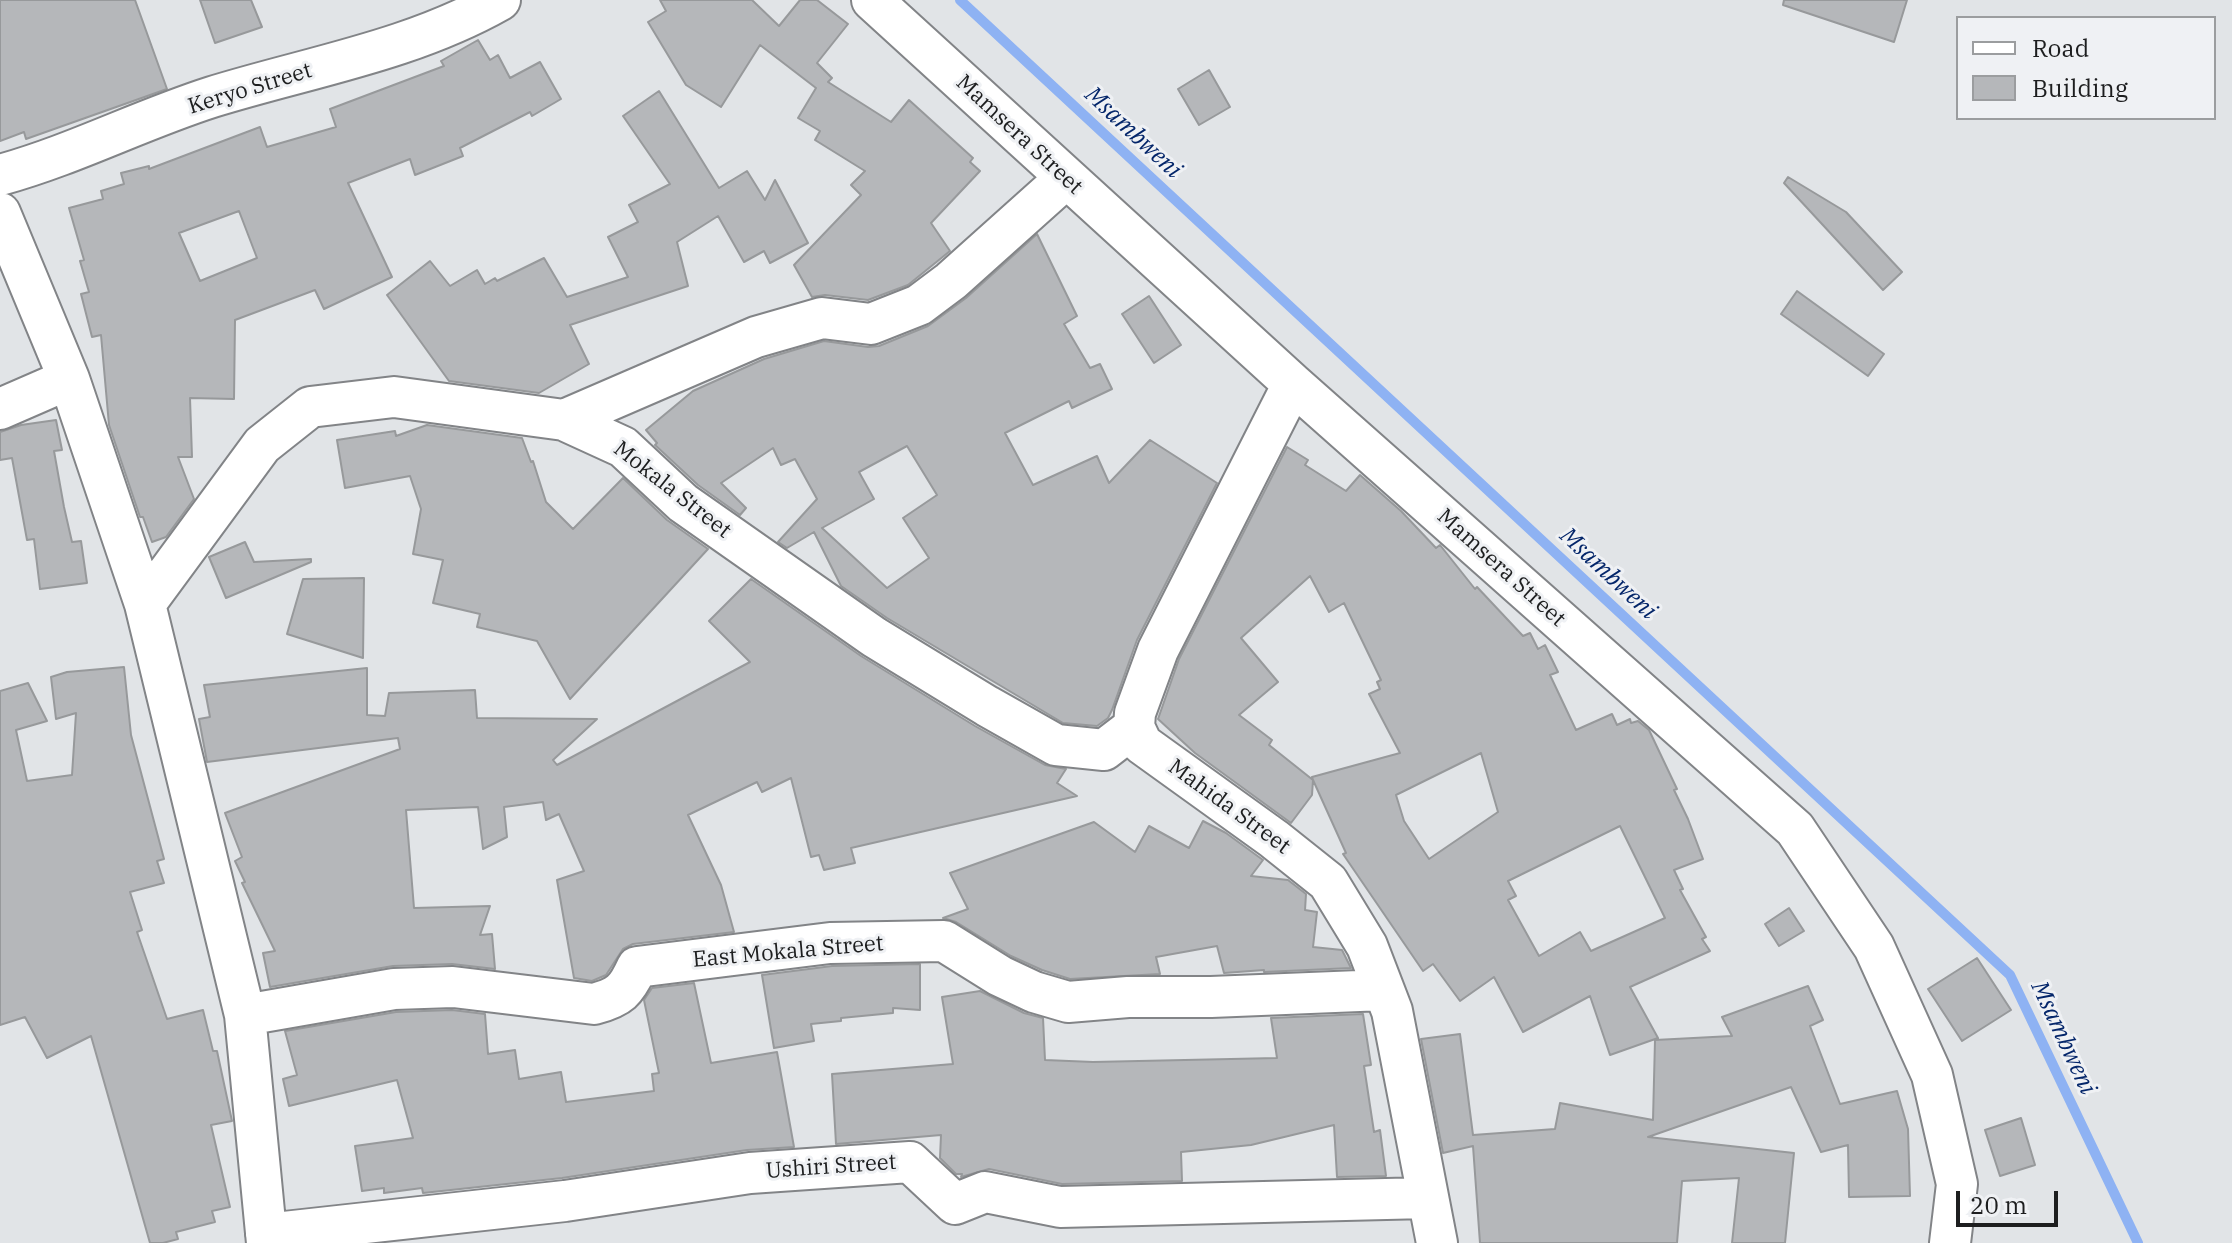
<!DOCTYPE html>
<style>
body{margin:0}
#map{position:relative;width:2232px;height:1243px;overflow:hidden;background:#e1e4e7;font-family:"IBM Plex Serif",serif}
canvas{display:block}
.legend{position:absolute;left:1956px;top:16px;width:260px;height:104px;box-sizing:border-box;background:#eff1f4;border:2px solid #9b9d9f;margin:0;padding:10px 14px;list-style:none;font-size:24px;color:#1d1e1f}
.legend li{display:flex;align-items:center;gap:16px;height:40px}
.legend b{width:40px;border:2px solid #9b9d9f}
.scale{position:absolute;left:1956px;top:1191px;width:102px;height:36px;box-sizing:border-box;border:4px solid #1d1e1f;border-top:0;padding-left:10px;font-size:24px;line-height:28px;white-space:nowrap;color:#1d1e1f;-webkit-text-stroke:6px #eff1f4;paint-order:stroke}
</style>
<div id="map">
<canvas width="2232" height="1243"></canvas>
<ul class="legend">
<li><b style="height:10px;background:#fff"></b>Road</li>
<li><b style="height:22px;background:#b5b7ba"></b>Building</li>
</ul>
<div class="scale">20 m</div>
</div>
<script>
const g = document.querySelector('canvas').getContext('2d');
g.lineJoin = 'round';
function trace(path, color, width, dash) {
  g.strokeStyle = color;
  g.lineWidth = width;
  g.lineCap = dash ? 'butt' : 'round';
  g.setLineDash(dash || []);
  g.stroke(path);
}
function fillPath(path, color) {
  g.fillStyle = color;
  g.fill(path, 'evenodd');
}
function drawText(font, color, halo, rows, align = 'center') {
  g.font = font + ' "IBM Plex Serif",serif';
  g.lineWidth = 6;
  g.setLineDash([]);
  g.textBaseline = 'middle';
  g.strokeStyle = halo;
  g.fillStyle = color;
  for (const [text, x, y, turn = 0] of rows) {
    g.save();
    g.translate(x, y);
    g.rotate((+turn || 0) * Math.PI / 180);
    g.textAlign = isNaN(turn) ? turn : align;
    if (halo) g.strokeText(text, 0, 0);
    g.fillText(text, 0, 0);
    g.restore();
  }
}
trace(new Path2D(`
 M960,0L2010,975L2138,1243`), '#8eb2f3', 10);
const building = new Path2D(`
 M0,0H135L167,89L26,139L24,132L0,141Z
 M200,0H251L262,27L215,43Z
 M660,0H752L779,26L800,0H817L848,24L817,63L832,78L828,82L891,122L909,100L973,158L970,162L980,171L931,223L950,251L908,285L868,300L825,295L812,297L794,265L861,195L851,185L865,171L815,140L820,131L798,118L816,88L760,45L721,107L686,85L648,22L666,11Z
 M1784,0H1907L1894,42L1783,5Z
 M478,40L490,60L498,55L510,78L540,62L561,99L532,116L530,112L460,148L463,156L415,175L410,159L348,183L392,277L324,309L315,290L235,320L234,399L190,398L192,457H178L194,499L166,537L152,542L143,517H140L109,425L101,335L92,337L81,294L89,292L80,261L84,260L69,208L103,199L101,191L124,184L121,173L149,166V169L260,127L267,147L336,127L330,109L444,66L441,61ZM239,211L257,258L200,281L179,233Z
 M1209,70L1230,107L1199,125L1178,89Z
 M659,91L719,188L747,171L765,200L775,180L808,243L770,263L764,251L744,262L718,216L677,242L688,286L570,325L589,364L539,393L449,381L387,295L430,261L450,286L477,270L485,284L495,278L497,281L544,258L567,297L628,277L608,237L638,222L629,205L670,184L623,116Z
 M1788,177L1846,212L1902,272L1883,290L1784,183Z
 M1037,234L1077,316L1064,324L1090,368L1100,364L1112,389L1072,408L1069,401L1005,433L1033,485L1097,456L1109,483L1150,440L1217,483L1137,640L1112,710L1108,718L1097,726L1063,723L887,618L841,586L814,532L787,548L778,542L817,499L795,459L781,465L773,448L721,483L746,508L740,515L698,485L655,445L657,443L646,430L693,391L764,359L824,341L868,347L879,346L928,326L966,298ZM907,446L937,495L903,518L929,558L887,588L822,528L874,499L859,472Z
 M1797,291L1884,354L1868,376L1781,314Z
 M1149,296L1181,345L1154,363L1122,314Z
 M56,420L62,450L54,451L64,507L72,542L81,541L87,583L40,589L34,539L27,540L12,458L0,460V432L21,425Z
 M427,425L522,438L531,462L533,461L546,502L573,529L623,478L667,520L708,549L570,699L537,641L477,627L480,614L433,603L443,560L413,554L421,509L410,476L345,488L337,440L395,431L396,436Z
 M1287,447L1308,460L1305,465L1346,491L1360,475L1401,511L1436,548L1440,545L1475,589L1477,587L1523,636L1530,633L1538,649L1545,645L1558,672L1550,675L1576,730L1612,714L1617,725L1630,719L1631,723L1638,721L1649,730L1677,789L1674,790L1688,819L1703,859L1674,870L1683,889L1680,890L1706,937L1702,939L1710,951L1630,987L1658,1038L1610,1055L1590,996L1523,1032L1494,977L1460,1001L1433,964L1423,971L1343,854L1346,853L1313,780L1312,795L1291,823L1195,753L1158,719L1179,659ZM1310,576L1329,612L1344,603L1381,680L1377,682L1380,689L1369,694L1400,753L1312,777L1313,780L1269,745L1272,740L1239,715L1278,682L1241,638ZM1481,753L1498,812L1429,859L1404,821L1396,795ZM1620,826L1665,918L1591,951L1580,932L1539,956L1508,900L1516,896L1508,881Z
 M245,542L254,562L311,559V562L226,598L209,557Z
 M364,578L363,658L287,634L303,579Z
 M751,579L861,656L975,726L1045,765L1066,769L1057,783L1077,796L851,848L855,863L824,870L819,855L811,857L791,778L762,792L757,782L688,815L721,885L734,932L633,944L623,949L606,975L592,981L574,978L557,880L584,871L559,814L546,820L543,802L504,807L507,837L483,849L478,807L406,810L414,908L490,906L480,935L492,934L495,969L452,964L393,966L270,987L263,953L275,951L242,883L245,882L235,861L242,857L225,813L400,749L398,738L207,762L199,719L210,717L204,685L367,668V715L385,716L389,693L475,690L477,718L597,719L553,760L557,765L750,662L709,621Z
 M124,667L131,735L164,859L157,861L164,883L130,892L142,930L137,932L167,1019L203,1010L213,1051H217L232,1121L211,1125L230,1207L212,1211L215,1222L176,1232L178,1239L163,1243H150L91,1036L47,1058L25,1017L0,1025V691L28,683L47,721L16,730L27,781L72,775L76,713L56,719L51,677L67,672Z
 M1203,821L1226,833L1263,860L1251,876L1288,880L1306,894L1305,910L1317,912L1313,947L1342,950L1351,968L1264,972V970L1224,973L1217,946L1156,957L1160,974L1070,979L1042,970L1011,956L956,922L943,918L968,909L950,873L1094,822L1135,852L1149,826L1189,848Z
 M1789,908L1804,931L1779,946L1765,924Z
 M1977,958L2011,1010L1962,1041L1928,989Z
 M920,964V1010L893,1008V1013L841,1018V1021L811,1024L814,1041L774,1048L762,975L832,966Z
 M694,983L711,1063L777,1052L794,1147L747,1150L562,1178L423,1193L422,1188L384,1193V1188L362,1191L355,1146L413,1138L397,1080L289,1106L283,1079L297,1075L285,1031L396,1012L452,1010L485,1014L488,1054L515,1050L519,1079L561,1072L566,1102L654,1091L652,1074L659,1073L644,1000L652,988Z
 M1808,986L1823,1020L1810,1026L1840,1104L1897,1091L1908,1129L1910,1196L1849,1197L1848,1145L1821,1152L1791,1087L1648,1137L1794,1153L1785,1243H1732L1739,1178L1682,1181L1677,1243H1480L1473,1146L1443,1153L1421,1039L1460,1034L1473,1135L1555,1129L1560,1103L1653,1120L1655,1040L1732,1036L1722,1017Z
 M980,991L1024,1013L1043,1018L1045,1060L1093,1062L1277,1058L1271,1018L1363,1014L1371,1065L1364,1066L1374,1132L1380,1130L1386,1176L1337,1177L1334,1125L1251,1145L1181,1152L1182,1181L1062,1184L989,1169L961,1177L962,1174H956L940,1158L941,1135L836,1144L832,1074L953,1064L942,997Z
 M2021,1118L2035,1165L2000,1176L1985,1130Z`);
fillPath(building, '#b5b7ba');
trace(building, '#97999b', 2);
const minor = new Path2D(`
 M872,0L1293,384L1795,829L1874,947L1932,1075L1957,1184L1950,1243
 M0,175C73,155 140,120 212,97C309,67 410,51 500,0
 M0,213L69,379L145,604L245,1015L267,1243
 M1293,384L1158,650L1135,713L1134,727L1142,744L1274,839L1328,882L1367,946L1392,1011L1437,1243
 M0,409L69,379
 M564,420L756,337L822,318L871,324L919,305L951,281L1066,178
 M145,604L262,445L310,407L394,397L564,420L623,447L683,503L874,637L987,706L1056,745L1104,750L1134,727
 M245,1015L394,989L453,987L594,1004C620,997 626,991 637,967L830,943L944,941L1000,976L1034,992L1068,1002L1128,997H1211L1384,990
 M266,1234L565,1201L750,1173L910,1162L955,1204L985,1192L1060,1207L1427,1198`);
trace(minor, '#828487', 44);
trace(minor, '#fff', 40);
drawText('22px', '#1d1e1f', '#eff1f4', [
 ["Keryo Street",250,89,-17],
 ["Mamsera Street",1019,135,43],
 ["Mokala Street",672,490,38],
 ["Mamsera Street",1501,568,42],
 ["Mahida Street",1229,807,36],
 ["East Mokala Street",788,952,-5],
 ["Ushiri Street",831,1167,-4]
]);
drawText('italic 24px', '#04266a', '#eff1f4', [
 ["Msambweni",1133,133,43],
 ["Msambweni",1608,574,43],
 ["Msambweni",2063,1038,65]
]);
</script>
